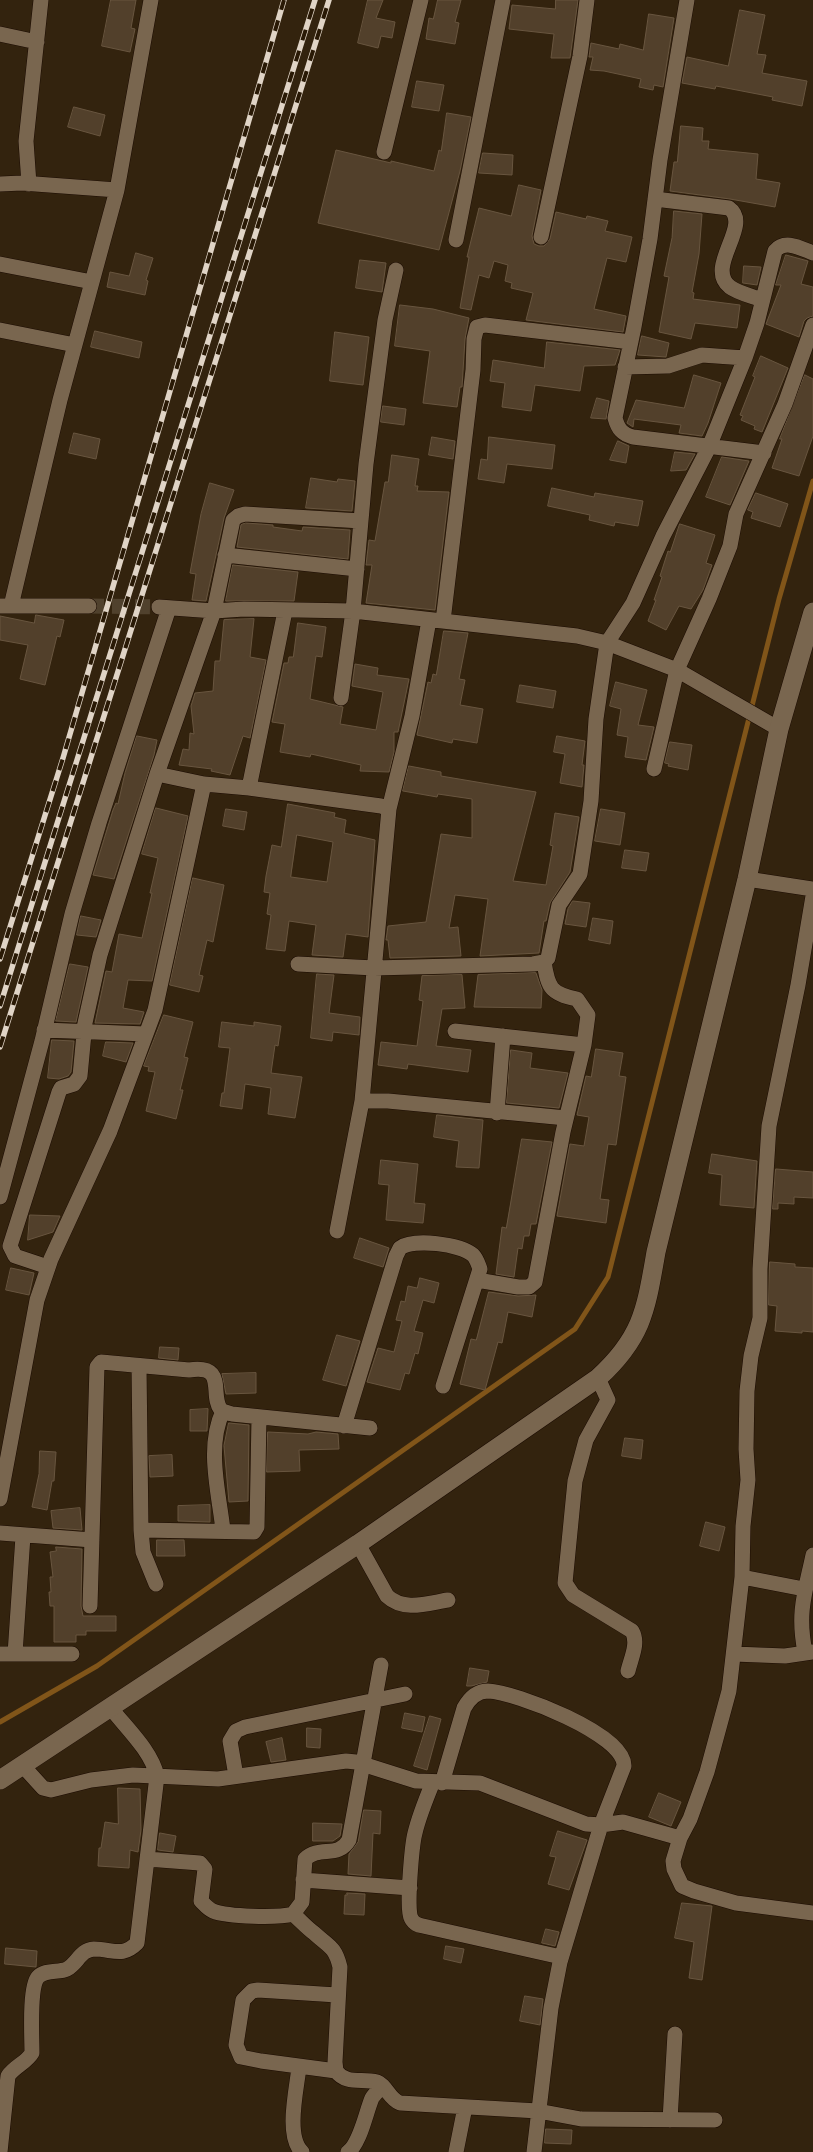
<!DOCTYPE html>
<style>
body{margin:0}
canvas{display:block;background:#33230e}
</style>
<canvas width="813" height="2152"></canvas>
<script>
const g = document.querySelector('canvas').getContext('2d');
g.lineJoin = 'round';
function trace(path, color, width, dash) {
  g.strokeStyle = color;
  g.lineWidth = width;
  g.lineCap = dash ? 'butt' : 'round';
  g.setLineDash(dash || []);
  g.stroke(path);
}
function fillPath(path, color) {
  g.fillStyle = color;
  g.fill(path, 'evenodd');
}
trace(new Path2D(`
 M0,1722L97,1666L575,1329L608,1277L779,599L813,481`), '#815519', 5);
const building = new Path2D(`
 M111,0H136L131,28L135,29L130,52L102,46Z
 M368,0H383L376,18L395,22L392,38L381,36L378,48L358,43Z
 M438,0H461L455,22L459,23L455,44L426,39L429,18L433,19Z
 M556,0H578L570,58H551L554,34L509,29L512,5L555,9Z
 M740,10L765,15L757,54L766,55L762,73L807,81L802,106L772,100L773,97L716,86L715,89L682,83L687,57L728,66Z
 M649,14L674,18L663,87L654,85L653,90L639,87L641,79L604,71L590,70L593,57H589L591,43L619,49L620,44L643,50Z
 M417,81L444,85L439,111L412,107Z
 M74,107L105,115L100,136L68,127Z
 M447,113L471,117L460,171L439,250L318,223L336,150L391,163V161L434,171L439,150L441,151Z
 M681,126L703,128L702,141H709L708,149L758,154L756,179L780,183L775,207L730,199L670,191L674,162H677Z
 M483,153L513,155L512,175L479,173Z
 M519,185L541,190L532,236L534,244L539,246H544L550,239L556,212L586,219L587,216L608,221L605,231L632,237L626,262L607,258L594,309L626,316L623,332L526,320L533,293L511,288L512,283L505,281L508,265L494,261L489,278L479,275L471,310L460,308L469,257H467L479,208L511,216Z
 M674,211L702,214L699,254L692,292L694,293L693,299L740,305L737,328L695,323L691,339L659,332L669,277L664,276L672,238Z
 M136,253L153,258L146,280L148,281L145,295L107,287L110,272L129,276Z
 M786,255L808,261L801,284L813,287V316L807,318L804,321L799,337L766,324L781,285H776Z
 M360,260L386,263L382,292L356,288Z
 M744,266L761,267L757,285L743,283Z
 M400,305L433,309L469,318L465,339L462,387H460L457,407L423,403L430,351L395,346Z
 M95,331L142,342L139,358L91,347Z
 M335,332L369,337L363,385L330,381Z
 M642,336L669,343L666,357L638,355Z
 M547,342L620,350L615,365L584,366L580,391L535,385L531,411L502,407L505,383L490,381L493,360L544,368Z
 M761,356L788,368L762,432L754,429L755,426L741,420L743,416L740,415L755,377L753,376Z
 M694,375L721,383L708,423L702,436L679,433L681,425L634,419L633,427L627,423L636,400L684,408Z
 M805,375L813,379V436L799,476L772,468L782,439H780Z
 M597,398L609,401L606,419L591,418Z
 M383,406L406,409L404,425L381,422Z
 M74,433L100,439L96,459L69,453Z
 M432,437L455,441L453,459L429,455Z
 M489,437L555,445L552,469L507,464L504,483L478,479L481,459L487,460Z
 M618,441L629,446L626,463L610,460Z
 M675,452L695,454L686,470L671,471Z
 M392,455L419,459L415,486H418L417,491L449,492L435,610L366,603L372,565H366L369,540L375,541L385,482H388Z
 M722,457L749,461L730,505L706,497Z
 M311,478L337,482L338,479L355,481L352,511L306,508Z
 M210,483L234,490L224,518L206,601L192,600L196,574L190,573L201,514Z
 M552,488L594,497L595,493L643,501L638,526L615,522L614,526L589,520L590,515L548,506Z
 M756,493L788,504L780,527L751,518L753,512L748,510Z
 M246,523L273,525V527L302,531L303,527L350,530L348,559L237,547L241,525Z
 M680,524L715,535L706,563L712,565L703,590L691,609L679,606L666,630L648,621L656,600H654L662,577L660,576L668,551L670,552Z
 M233,565L298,572L294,601H226Z
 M36,615L64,620L60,637L57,636L45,685L20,679L28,645L0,640V616L34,623Z
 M254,619L250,657L266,660L250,738L243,736L230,775L211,771L212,769L179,765L183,749L189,750L190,733L194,734L191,706L195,693L213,691L215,661H220L224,620Z
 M298,623L326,627L322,657L316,656L310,699L343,707L340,724L376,730L383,692L352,686L355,664L378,668L377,675L409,679L398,732H394V752L389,772L360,771L361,765L311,754L310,757L280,752L285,724L272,722L284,663H288L289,657H293Z
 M444,631L468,633L459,679L465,680L460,705L483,709L477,743L453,739L452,743L417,735L428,682L431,683L433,674L436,675Z
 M616,682L647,690L638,725L654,727L646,760L625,757L628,737L617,735L621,709L610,706Z
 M520,685L556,691L553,708L517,702Z
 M137,736L157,740L154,755L114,879L93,875L113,810L116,803L118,804L125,773Z
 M557,736L585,741L582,765H584L582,787L560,783L565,754L554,752Z
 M670,742L692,745L688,770L668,766L669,764L665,763Z
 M409,766L441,772V776L536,792L513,881L546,885L553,846L550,845L555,813L579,817L570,872L550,903L546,921H544L539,953L480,956L488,899L455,895L449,928L458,927L461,956L390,958L388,940H386L388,926L426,922L441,834L472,838V799L438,794L437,797L403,791Z
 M288,804L335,813L334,817L346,820L344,833L375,840L368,937L346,934L343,957L312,955L316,925L289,921L285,951L266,949L271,915L267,914L270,893L264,892L266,876L272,845L281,847ZM297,835L333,842L327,882L291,877Z
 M156,808L188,816L152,981L128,980L123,1008L144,1012L140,1024L95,1023L106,971L112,972L119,934L142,938L152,893H150L158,858L142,854Z
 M226,809L247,812L244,830L223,826Z
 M601,809L625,813L620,845L595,841Z
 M625,850L649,853L646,871L622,868Z
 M193,878L224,885L213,942L207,940L199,975L203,976L199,992L170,985Z
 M573,901L590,903L586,927L565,924L568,909Z
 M81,916L101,920L96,937L77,935Z
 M593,918L613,921L610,944L589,940Z
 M70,964L88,967L76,1022L56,1021Z
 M536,973L542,990L541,1008L474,1007L478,975Z
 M317,974L334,975L329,1013L360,1017L359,1035L333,1032L332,1041L311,1038Z
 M462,975L465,1008L442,1009L436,1046L471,1050L468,1072L408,1064L407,1069L378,1065L381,1042L417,1046L423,1001L419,1000L422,976Z
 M164,1015L193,1022L184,1057L188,1058L180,1090H183L176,1119L146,1111L155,1072L148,1071L149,1067L144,1066Z
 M222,1022L254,1026V1022L281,1026L278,1046L275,1045L271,1073L302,1077L295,1118L268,1114L271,1088L245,1084L242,1109L220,1106L222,1093H224L230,1048L219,1047Z
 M52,1040L74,1041L71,1072L68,1076L59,1079L48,1078Z
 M106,1042L133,1043L126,1062L103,1056Z
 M596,1049L623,1053L619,1076L626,1077L616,1145L608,1144L600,1199L609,1200L606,1223L557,1216L570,1144L584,1146L589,1117L577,1115L586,1076L591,1077Z
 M511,1050L532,1053L530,1068L568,1073L559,1108L507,1103Z
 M437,1115L483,1120L479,1168L456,1167L459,1141L434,1137Z
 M522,1139L552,1142L536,1224H531L529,1236H524L522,1249L518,1248L514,1277L496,1274L502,1227L506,1228Z
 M712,1154L757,1161L754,1208L720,1205L722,1175L709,1173Z
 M381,1160L418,1164L414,1203L425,1204L423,1223L386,1220L389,1185L379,1184Z
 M776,1169L813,1172V1198L794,1197V1204L778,1203V1209H773Z
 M30,1215L60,1216L53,1232L28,1240Z
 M360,1238L389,1248L383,1267L354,1258Z
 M770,1262L795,1264V1267L813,1268V1332L802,1331V1333L775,1331L777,1306L769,1305Z
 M11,1268L34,1273L29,1295L6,1290Z
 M420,1278L439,1283L434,1303L423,1300L414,1331L423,1333L418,1354L415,1353L409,1374L405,1373L400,1390L367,1382L378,1348L394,1352L402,1321L396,1320L401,1301L405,1302L408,1286L417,1288Z
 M489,1292L518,1296L536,1295L532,1317L508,1312L502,1343L498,1342L485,1390L460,1384L471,1339L476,1340Z
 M337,1335L360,1341L346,1386L323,1380Z
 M160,1347L179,1348L178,1360L159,1358Z
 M256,1373V1393L226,1394L222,1374Z
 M208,1409L207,1431H190V1410Z
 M229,1423L249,1425L248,1501L229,1502L224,1446Z
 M268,1432L308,1434L316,1432L338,1434L339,1449L299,1450L300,1471L267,1472Z
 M625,1438L643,1440L641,1459L622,1456Z
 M40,1451L56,1452L54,1481H52L47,1510L32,1507L39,1474Z
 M172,1455L173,1476L150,1477L149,1456Z
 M210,1505V1522L178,1521V1506Z
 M80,1508L82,1530L53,1528L51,1511Z
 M706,1522L725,1527L719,1551L700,1546Z
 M157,1540H184L185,1556H157Z
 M56,1547L82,1549L81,1606L83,1616H116V1631H86V1635H76V1642H54V1606H50L49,1592H51L50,1577H53L50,1552L56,1551Z
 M470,1668L489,1671L487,1682L471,1686H467Z
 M405,1713L425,1717L422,1732L402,1728Z
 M430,1716L441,1719L427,1770L414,1766Z
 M307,1728L321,1729L320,1748L307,1747Z
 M282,1738L286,1760L271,1762L266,1742Z
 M118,1788L140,1789L141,1830L138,1852L130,1850L129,1868L98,1866L99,1848H101L105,1822L118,1824Z
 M659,1793L681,1802L671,1826L649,1817Z
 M364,1810L381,1811L380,1834L373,1833L371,1876L348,1874L349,1854L358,1842Z
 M313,1823L342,1824L340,1836L333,1841H313Z
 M558,1831L587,1840L569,1890L548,1884L556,1857L550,1856Z
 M160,1833L176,1836L173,1852L158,1850Z
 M347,1893L365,1894L364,1915L344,1914L345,1895H347Z
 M682,1903L712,1906L702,1980L689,1978L694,1942L675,1938Z
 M546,1929L559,1932L555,1946L542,1943Z
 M446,1946L464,1949L461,1963L444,1959Z
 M6,1948L37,1951L36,1967L5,1964Z
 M525,1996L543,1999L540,2025L520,2021Z
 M546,2129L572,2130L571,2144L545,2143Z`);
fillPath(building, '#52402b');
trace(building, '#68553f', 1);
trace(new Path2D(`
 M89,606L159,607`), '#50412d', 15, [15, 8]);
const minor = new Path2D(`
 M687,0L660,160L650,239L634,327L615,418C618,429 622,434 633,437L764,453
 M0,34L37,42
 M384,152L421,0
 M0,184L22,183L117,190
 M29,184L26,141L41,0
 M655,199L729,208C753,225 704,267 730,287C738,293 752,296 762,300
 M541,237L580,56L587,0
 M456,240L503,0
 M0,264L92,282
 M0,330L75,345
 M625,367L668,366L702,355L745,358
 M225,555L357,569
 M0,606H89
 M11,606L60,400L117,190L151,0
 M159,607L214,611L244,609L353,611L577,636L607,643L677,670L779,729
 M443,621L473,370L474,339L477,327L485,325L631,342
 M341,698L353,611L366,464L385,320L396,270
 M654,769L677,670L709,599L730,546L736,514L785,404L813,325
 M157,774L204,784L249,788L381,806L389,809
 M249,788L285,611
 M747,879L813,889
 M813,896L798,985L769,1126L760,1269V1318L751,1356L747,1391L746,1449L748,1480L743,1526L742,1577L729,1691L707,1772L690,1819L680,1838L673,1861L674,1869L682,1886L694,1891L736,1903L813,1913
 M298,964L374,968L533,964L544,962L548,958L559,905L580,874L591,801L596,719L607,643L633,603L663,536L709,447L745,358L757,323L775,251C785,239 800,248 813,253
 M44,1030L146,1034
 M455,1031L584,1045
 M362,1101H388L566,1118
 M497,1113L503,1036
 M0,1197L42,1041L72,914L99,823L169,608
 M337,1231L362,1101L389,809L412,716L429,620
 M48,1267L15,1256L10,1246L59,1092L61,1088L74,1084L80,1076L85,1023L100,955L157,774L214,611L233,520L238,516L245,514L361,521
 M477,1280L518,1287H529L535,1282L563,1132L584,1045L588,1015L577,999C551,994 548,988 544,962
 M139,1366L141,1530L143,1552L156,1584
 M598,1378L608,1400L586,1440L575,1481L565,1583L573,1595L632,1631C639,1643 631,1658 628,1671
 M223,1411C206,1447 219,1493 223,1530
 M344,1426L396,1256L400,1248C414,1238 460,1244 473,1255C477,1259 478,1264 480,1269L443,1386
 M0,1499L37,1300L51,1259L110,1131L155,1010L204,784
 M141,1530L254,1532L257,1527L259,1417
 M0,1533L92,1540
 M358,1544L387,1596C404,1612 428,1603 448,1600
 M742,1577L804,1589
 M90,1606L97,1367L101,1362L189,1370C228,1364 209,1395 221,1410C224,1412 229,1413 232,1414L370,1428
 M805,1652C797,1612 805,1593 813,1555
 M0,1654H72
 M15,1654L23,1536
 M734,1654L785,1656L813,1652
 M23,1766L43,1788L51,1790L91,1780L133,1775L218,1779L346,1761L356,1762L416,1781L480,1783L586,1824L601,1825L623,1822L680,1838
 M236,1776L230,1741L236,1731L245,1727L405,1694
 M433,1782C426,1799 419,1816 415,1833C412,1844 406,1911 411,1918C414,1924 418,1925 423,1926L561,1957
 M442,1783L464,1708C469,1699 476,1691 488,1691C515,1692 625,1734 624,1766L601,1825L560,1962L551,2008L534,2152
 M147,1859L200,1863L205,1869L201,1901C205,1905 208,1909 213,1911C228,1917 278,1918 293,1914L302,1902L305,1859C320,1845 338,1859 349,1840L381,1665
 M303,1880L410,1888
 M293,1914C300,1920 306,1927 314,1933C328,1946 335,1946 340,1967L335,2062L336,2071C346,2085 362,2078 377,2082C387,2086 389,2099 400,2103L538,2111L581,2119L715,2120
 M299,2067C297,2088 285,2136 302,2152
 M336,2071L261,2061L241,2057L236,2045L243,2000L252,1991L258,1990L337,1995
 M670,2120L675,2034
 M0,2152L8,2076C15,2066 26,2063 32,2053C32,2038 29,1987 38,1977C45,1969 59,1973 67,1969C78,1963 80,1950 94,1949C113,1949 122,1958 137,1943L157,1776C151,1750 126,1728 110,1707
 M348,2152C360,2144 366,2112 372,2098C375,2093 379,2090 383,2086
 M456,2152L465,2107`);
const tertiary = new Path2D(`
 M0,1780L358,1544L598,1378C643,1337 646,1309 656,1252L747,879L779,729L813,612`);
trace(minor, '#1b0b00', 16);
trace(tertiary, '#1b0b00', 20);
trace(minor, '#79664f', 15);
trace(tertiary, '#79664f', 19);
const rail = new Path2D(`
 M0,959L63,758L284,0
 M0,1006L315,0
 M0,1047L329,0`);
trace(rail, '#e0d4c6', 5.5);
trace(rail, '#291905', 4, [11]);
</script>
